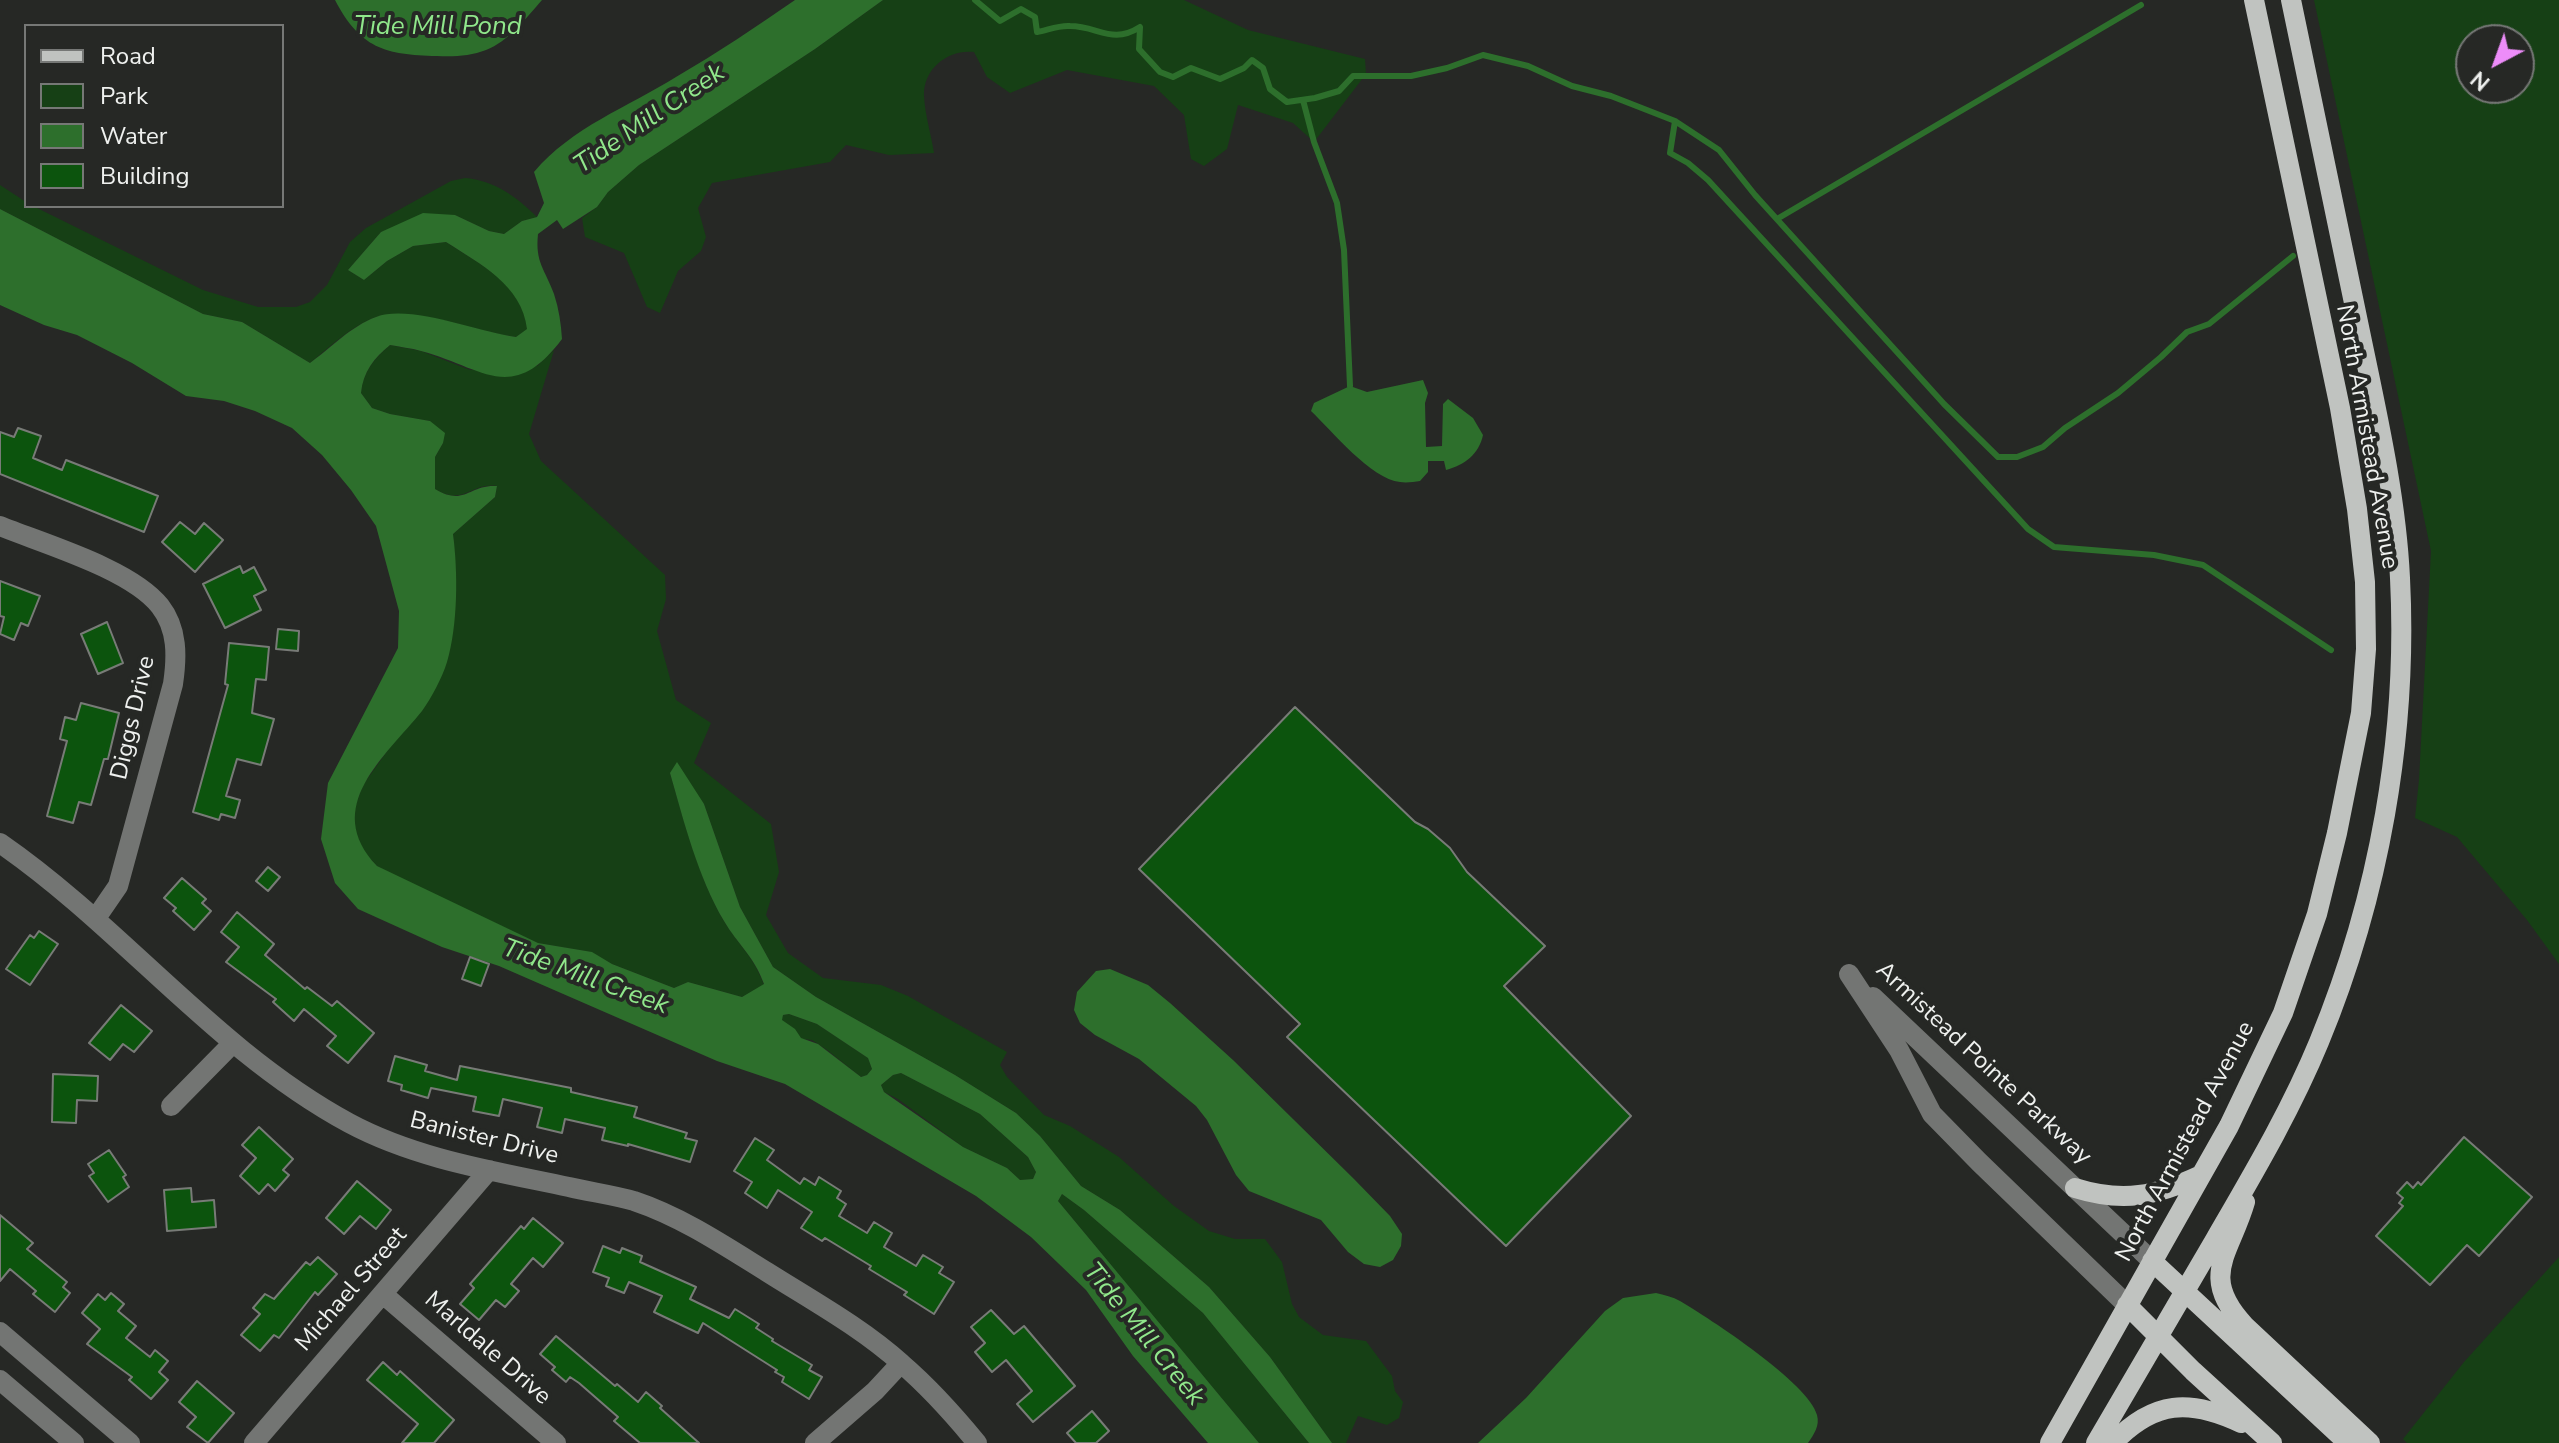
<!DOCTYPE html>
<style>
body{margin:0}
#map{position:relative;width:2559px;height:1443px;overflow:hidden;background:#262825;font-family:"Nunito Sans",sans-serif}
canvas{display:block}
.legend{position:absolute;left:24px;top:24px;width:260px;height:184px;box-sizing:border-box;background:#262825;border:2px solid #767876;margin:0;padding:10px 14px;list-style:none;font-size:24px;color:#eff1ef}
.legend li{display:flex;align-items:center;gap:16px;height:40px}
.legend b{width:40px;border:2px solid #767876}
.north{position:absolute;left:2455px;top:24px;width:80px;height:80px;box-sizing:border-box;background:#262825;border:2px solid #767876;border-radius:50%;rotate:221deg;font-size:22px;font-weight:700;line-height:32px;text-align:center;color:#eff1ef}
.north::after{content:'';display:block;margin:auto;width:28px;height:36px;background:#ed8cf9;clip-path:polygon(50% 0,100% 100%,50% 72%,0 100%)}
</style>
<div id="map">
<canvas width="2559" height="1443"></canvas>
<ul class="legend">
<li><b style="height:10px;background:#c0c3c0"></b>Road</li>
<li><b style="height:22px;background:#164015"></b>Park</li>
<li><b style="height:22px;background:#2d6f2c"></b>Water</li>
<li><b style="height:22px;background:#0c540d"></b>Building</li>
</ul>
<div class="north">N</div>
</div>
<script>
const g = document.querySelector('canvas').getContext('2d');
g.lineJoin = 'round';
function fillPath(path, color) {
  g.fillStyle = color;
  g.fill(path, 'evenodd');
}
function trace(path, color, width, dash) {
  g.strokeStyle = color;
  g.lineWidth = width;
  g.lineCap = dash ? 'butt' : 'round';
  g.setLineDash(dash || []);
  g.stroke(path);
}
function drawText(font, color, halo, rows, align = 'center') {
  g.font = font + ' "Nunito Sans",sans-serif';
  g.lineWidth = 8;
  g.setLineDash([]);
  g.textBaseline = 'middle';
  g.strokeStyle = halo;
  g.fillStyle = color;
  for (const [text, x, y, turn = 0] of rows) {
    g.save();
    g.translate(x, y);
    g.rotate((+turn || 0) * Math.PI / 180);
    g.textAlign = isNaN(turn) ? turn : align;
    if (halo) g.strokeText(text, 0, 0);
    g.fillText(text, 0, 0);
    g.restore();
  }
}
fillPath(new Path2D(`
 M883,0H1184L1248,30L1365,59L1366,74L1314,142L1293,123L1238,105L1227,149L1204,166L1191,159L1184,115L1154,86L1067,70L1010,93L987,77L974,52C949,49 923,68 924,96C925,115 931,134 934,153L889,155L846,145L830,162L712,183L698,208L706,237L701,251L678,271L660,313L647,307L624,253L585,237L582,218L597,207L608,192L639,165L815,49Z
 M2314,0H2559V964L2527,920L2457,837L2415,818L2419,780L2431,551ZM2471,40H2519V88H2471Z
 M465,178C494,180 517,197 537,217L522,221L504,234L489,231L455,215L381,232L348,270L364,280L387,261L413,246L446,242C481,265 522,284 528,329L516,337C479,332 410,305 376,317C351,326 330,347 310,363L242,322L203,314L0,209V185L26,202V206H33L203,290L258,307H296L310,302L327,285L350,242L366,228L451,181Z
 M390,345L421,351L470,370L537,366L554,350L529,434L541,461L665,575L666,599L657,631L676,700L711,723L694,763L771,824L779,872L766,915L788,953L823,978L881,985L908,996L1007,1052L1000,1065L1007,1077L1044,1115L1070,1126L1119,1157L1174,1206L1209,1231L1235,1239H1265L1282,1262L1292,1304L1299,1317L1323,1335L1366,1341L1392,1376L1395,1391L1403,1402L1399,1418L1387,1425L1358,1416L1346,1443H1332L1270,1357L1209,1287L1120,1210L1081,1186L1040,1136L1016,1113L955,1075L816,997L773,967L740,907L704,804L670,773C684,820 699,879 724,921C739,946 753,955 764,985L742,997L688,982L674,988L612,964L591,952L538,943L395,877L377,866L364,852L355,832L354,809L363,785L395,740L452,627L456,576L453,534L495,497L497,486C470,482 465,507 435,489V457L443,443L430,421L390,414L372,408L361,393C363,372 374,359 390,345Z
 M789,1014L817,1024L868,1058L872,1069L867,1075L861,1077L827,1050L812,1040L801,1039L781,1020L783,1015Z
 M901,1073L980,1114L1028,1157L1036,1172L1033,1179L1020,1180L1007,1168L963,1147L898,1099L884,1092L881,1085L893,1075Z
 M1062,1194L1084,1210L1203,1313L1309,1443H1259L1058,1201Z
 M2559,1257V1443H2407L2403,1439L2464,1362Z`), '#164015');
fillPath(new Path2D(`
 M335,0H542C527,17 508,42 486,50C471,56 453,57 437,56C385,55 360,48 335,0Z
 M795,0H883L815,49L639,165L608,192L597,207L563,229L557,220L538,234C535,263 545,269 554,294C559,309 561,324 562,339C512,406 482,367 421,351C411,348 400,347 390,345C374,358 363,372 361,393L372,408L390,414L430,421L445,433L443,443L435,457V489C465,507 469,484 497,486L495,497L453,534C458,572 458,625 447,662C442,678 432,697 422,711C385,757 321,807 377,866L538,943L592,952L612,964L674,988L688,982L742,997L764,984C754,956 738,945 724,921C698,877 684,822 670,773L677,762L704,804L740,907L773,967L816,997L955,1075L1016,1113L1040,1136L1081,1186L1120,1210L1209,1287L1270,1357L1332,1443H1309L1203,1313L1084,1210L1062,1194L1058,1201L1259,1443H1208L1133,1356L1086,1290L1031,1237L976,1196L785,1084L717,1061L499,966L442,947L358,909L335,883L321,839L328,783L398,648L399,611L376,526L351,490L322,455L292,428L255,411L224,401L186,396L132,363L77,335L44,325L0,305V209L203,314L242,322L310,363C331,348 351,326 376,317C410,304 478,332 516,337L527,329C522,285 480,264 446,242L413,246L387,261L364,280L348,270L381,232L423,213L455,215L489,231L504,234L522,221L537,217L544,203L534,172C572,127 628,107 676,77C717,53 756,27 795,0ZM789,1014L817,1024L868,1058L872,1069L867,1075L861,1077L818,1044L801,1038L795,1029L782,1020L783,1015ZM901,1073L980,1114L1028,1157L1036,1172L1033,1179L1020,1180L1007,1168L963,1147L884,1092L881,1085L893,1075Z
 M1423,380L1428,393L1425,403L1426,447L1442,446L1443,404L1448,399L1473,418L1483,435C1479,454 1465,465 1446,470L1444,461H1428V472L1420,481C1414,482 1406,483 1400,482C1371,479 1332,431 1311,411L1314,403L1350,386L1367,392Z
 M1110,969L1148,985L1170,1003L1233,1060L1354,1179L1390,1216L1402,1234L1401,1246L1393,1260L1380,1267L1364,1264L1348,1252L1321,1220L1249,1191L1236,1175L1207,1120L1196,1106L1139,1059L1095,1035L1080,1023L1074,1010L1077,992L1096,971Z
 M1656,1293C1664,1295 1673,1297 1680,1301C1709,1318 1810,1384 1817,1415C1820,1426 1814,1434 1808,1443H1478L1526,1398L1605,1311L1623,1298Z`), '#2d6f2c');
trace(new Path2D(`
 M975,0L1000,21L1021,9L1035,17L1037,32C1048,30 1059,25 1070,26C1098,26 1112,45 1140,27L1139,49L1160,72L1173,77L1191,68L1220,79L1244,68L1252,60L1263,68L1270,89L1287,102L1315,98L1339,91L1353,76H1411L1447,68L1483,55L1528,66L1572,86L1611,96L1675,121L1719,150L1755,195L1944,404L1998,457H2017L2043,447L2065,428L2118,393L2161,357L2187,332L2209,324L2293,256
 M1303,100L1314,142L1337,203L1344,250L1350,386
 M1675,121L1670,153L1688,163L1708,180L2028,529L2054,547L2154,555L2203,565L2331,650
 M1777,219L2141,5`), '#2d6f2c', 6);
const building = new Path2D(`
 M18,428L41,436L33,458L62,470L66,460L158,496L144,532L0,474V432L14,437Z
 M180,522L195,534L204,523L223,540L195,572L162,542Z
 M240,566L243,573L254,567L266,590L254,596L261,610L225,628L203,584Z
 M0,581L40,596L28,626L21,623L14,640L0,634L4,617L0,616Z
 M107,622L123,663L98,674L81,634Z
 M278,629L299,631L298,651L276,649Z
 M229,643L269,647L266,680L256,679L252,713L274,719L261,765L237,759L226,796L240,800L235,818L221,814L219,820L193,812L228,685L225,684Z
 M81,703L119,713L108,759H104L91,805L79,802L73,823L47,816L67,741L60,739L65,717L76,720Z
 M1295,707L1415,822L1428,829L1450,848L1467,872L1545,946L1504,986L1631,1116L1506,1246L1287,1037L1300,1024L1139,869Z
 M268,867L280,877L268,891L256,881Z
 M182,878L206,899L202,903L211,911L194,930L173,911L176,908L164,898Z
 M237,912L274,944L265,955L305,989L307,987L332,1006L337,1001L374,1033L348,1063L327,1046L336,1036L304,1009L294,1021L273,1002L276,999L226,962L239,947L221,932Z
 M39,931L58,944L30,985L6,969L30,935L34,938Z
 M470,957L489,964L481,986L462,979Z
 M121,1005L152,1031L134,1052L123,1044L110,1060L89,1043Z
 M395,1056L427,1065L425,1071L457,1080L460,1066L571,1088V1092L637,1107L634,1117L687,1133L685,1138L697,1141L690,1162L628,1144V1146L602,1140L605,1128L565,1119L562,1133L537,1127L542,1108L503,1099L499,1116L473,1111L476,1097L431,1088L428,1098L401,1090L402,1085L388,1081Z
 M53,1074L98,1076L97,1101L77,1100L76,1123L52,1122Z
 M259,1127L293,1159L283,1170L289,1175L275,1191L268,1184L259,1194L240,1176L256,1158L242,1145Z
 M2464,1137L2532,1197L2479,1256L2467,1245L2430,1285L2376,1236L2403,1206L2399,1203L2403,1198L2397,1193L2407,1182L2413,1188L2418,1182L2421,1185Z
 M755,1138L774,1150L767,1160L800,1184L804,1178L815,1185L819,1177L841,1191L837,1198L846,1204L839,1216L867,1233L874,1222L892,1233L884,1247L916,1266L923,1255L943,1267L939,1273L954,1282L934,1314L904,1295L907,1292L869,1269L871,1266L825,1238L822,1241L801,1228L812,1212L778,1190L767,1208L745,1193L752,1182L734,1171Z
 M109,1150L126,1175L123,1177L129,1187L108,1202L89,1176L94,1173L88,1164Z
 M357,1181L391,1210L376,1229L360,1216L344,1234L326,1218Z
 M191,1188L192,1202L214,1200L216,1227L167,1231L164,1190Z
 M0,1215L33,1243L27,1249L67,1282L63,1287L70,1293L55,1312L33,1294L36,1291L10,1269L0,1281Z
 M533,1218L563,1243L543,1267L533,1258L511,1284L519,1291L505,1307L496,1300L479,1320L460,1304L474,1288L470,1284L521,1226L524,1229Z
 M603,1246L620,1253L622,1248L642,1256L640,1262L696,1287L690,1299L729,1318L735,1309L759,1324L756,1328L773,1339L772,1341L812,1365L809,1370L822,1377L809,1399L782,1382L784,1377L775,1372L777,1370L703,1323L698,1333L654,1312L662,1296L629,1282L624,1293L606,1286L609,1278L593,1272Z
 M318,1257L337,1274L318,1295L315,1292L279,1338L274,1335L260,1351L241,1335L260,1314L253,1308L265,1294L274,1299L306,1262L310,1265Z
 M111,1293L124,1304L118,1311L136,1326L126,1338L150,1357L155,1350L168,1361L159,1372L168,1380L151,1399L129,1380L132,1377L87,1344L100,1329L82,1313L98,1294L105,1300Z
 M991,1310L1014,1334L1024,1326L1075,1386L1033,1422L1017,1404L1032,1391L1006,1360L992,1372L975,1352L985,1343L971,1327Z
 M556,1336L615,1386L617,1384L638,1402L646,1392L662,1406L660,1408L699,1443H640L614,1421L618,1417L579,1383L570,1377L566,1382L552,1370L555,1367L540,1354Z
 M383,1362L397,1375L400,1371L454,1420L434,1443H402L418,1424L367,1380Z
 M197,1381L234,1413L208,1443L187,1427L196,1417L179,1402Z
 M1092,1411L1109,1431L1096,1443H1076L1067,1433Z`);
fillPath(building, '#0c540d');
trace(building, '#787b77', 2);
trace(new Path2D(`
 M0,526C44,544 131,569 160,606C178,629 177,657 173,684L118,886L96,918
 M0,843C123,928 216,1051 349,1123C416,1159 494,1171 569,1187C590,1192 613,1195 634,1201C682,1217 725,1246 767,1272C813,1301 862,1328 902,1364C930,1388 954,1415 977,1443
 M1849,974L1899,1050L1932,1114L1979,1162L2127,1305
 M1873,997L2152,1261
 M171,1106L233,1043
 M384,1295L556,1443
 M0,1332L130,1443
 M0,1380L74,1443
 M254,1443L489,1170
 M815,1443L875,1391L901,1363`), '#737573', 20);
trace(new Path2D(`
 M2075,1188C2123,1203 2156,1196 2201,1175
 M2245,1202C2230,1254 2198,1276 2245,1326L2370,1443
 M2152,1261L2348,1443
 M2127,1305L2193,1371L2272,1443
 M2050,1443L2229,1126L2283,1013L2317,914L2337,833L2361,713L2366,649L2365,582L2357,509L2340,408L2254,0
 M2096,1443C2136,1375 2176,1306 2216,1238C2253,1174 2291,1110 2319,1042C2379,897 2408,735 2400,578C2396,493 2375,405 2358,322C2336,215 2313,107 2291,0
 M2113,1443C2154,1400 2190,1399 2241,1423`), '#c0c3c0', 20);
drawText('24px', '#eff1ef', '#262825', [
 ["North Armistead Avenue",2366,437,80],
 ["Diggs Drive",134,718,-77],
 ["Armistead Pointe Parkway",1983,1064,43],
 ["Banister Drive",484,1139,14],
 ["North Armistead Avenue",2186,1142,-62],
 ["Michael Street",352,1290,-49],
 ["Marldale Drive",487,1349,41]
]);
drawText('italic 26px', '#90e78b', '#262825', [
 ["Tide Mill Pond",438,28],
 ["Tide Mill Creek",650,120,-34],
 ["Tide Mill Creek",585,978,20],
 ["Tide Mill Creek",1143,1335,51]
]);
</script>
